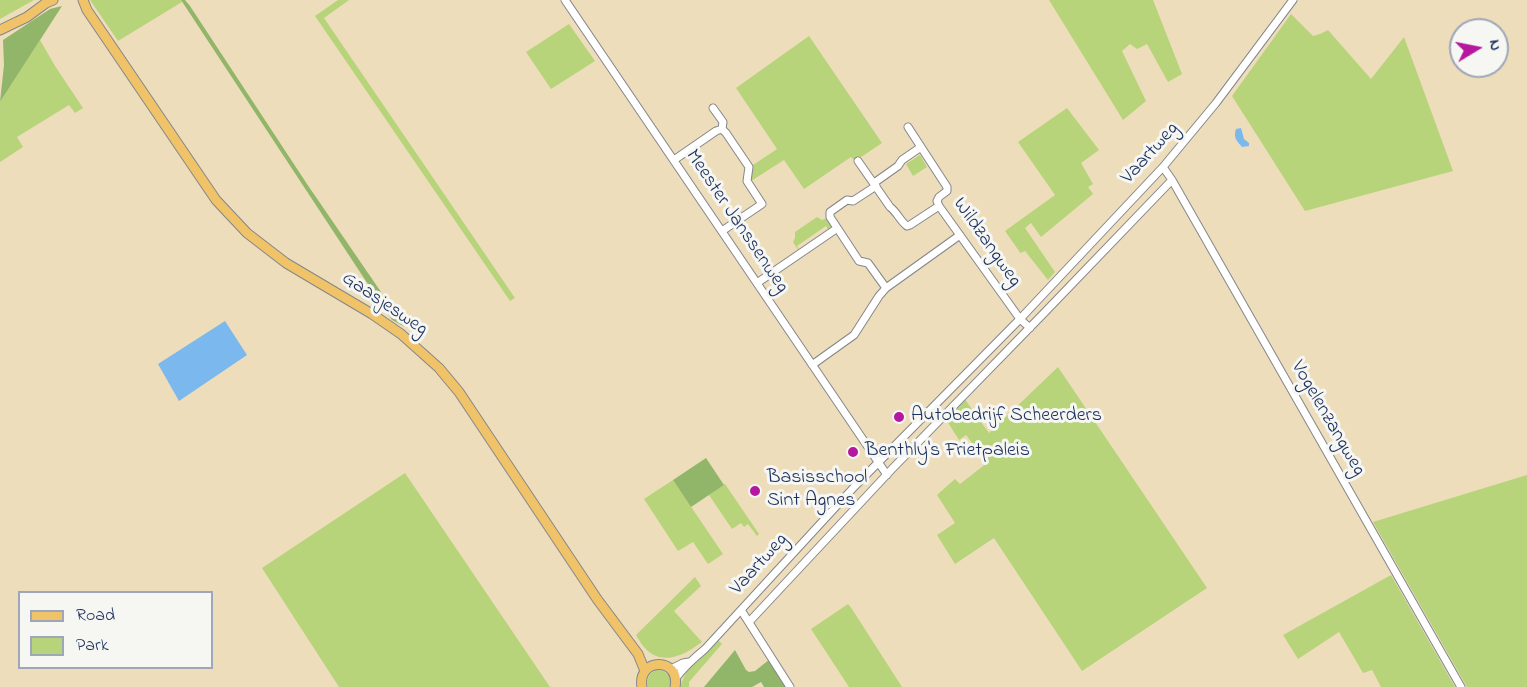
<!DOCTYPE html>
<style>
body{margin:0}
#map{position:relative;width:1527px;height:687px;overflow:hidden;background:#edddbb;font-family:"Indie Flower",sans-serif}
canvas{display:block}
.legend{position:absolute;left:18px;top:591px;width:195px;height:78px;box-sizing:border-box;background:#f6f6f2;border:2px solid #9ea6b7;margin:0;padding:8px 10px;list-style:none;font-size:18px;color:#1b2f5e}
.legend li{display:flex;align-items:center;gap:12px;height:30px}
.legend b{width:30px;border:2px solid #9ea6b7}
.north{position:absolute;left:1449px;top:18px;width:60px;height:60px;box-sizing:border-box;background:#f6f6f2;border:2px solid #9ea6b7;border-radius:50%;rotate:80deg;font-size:16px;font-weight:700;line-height:24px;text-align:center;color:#1b2f5e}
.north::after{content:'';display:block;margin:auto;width:21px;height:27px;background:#b5179e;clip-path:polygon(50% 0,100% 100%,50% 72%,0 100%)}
</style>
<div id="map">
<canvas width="1527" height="687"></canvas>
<ul class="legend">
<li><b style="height:8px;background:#f0c369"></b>Road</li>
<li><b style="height:16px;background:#b7d47a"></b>Park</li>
</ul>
<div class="north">N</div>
</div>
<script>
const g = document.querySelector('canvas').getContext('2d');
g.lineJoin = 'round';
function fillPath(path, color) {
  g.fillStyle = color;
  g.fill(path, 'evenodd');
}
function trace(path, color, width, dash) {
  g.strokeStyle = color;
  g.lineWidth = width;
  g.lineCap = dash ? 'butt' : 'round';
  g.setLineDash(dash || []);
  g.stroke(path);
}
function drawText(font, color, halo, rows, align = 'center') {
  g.font = font + ' "Indie Flower",sans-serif';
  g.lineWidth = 6;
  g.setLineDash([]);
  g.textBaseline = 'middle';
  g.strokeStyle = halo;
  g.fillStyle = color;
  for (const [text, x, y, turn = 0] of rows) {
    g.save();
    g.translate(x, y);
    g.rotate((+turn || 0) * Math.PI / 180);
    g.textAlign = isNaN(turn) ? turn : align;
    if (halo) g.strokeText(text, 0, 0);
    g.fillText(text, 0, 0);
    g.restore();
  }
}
fillPath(new Path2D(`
 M0,0H34L0,19Z
 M90,0H181L182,2L118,41Z
 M338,0H349L324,18L515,298L510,301L315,16Z
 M1049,0H1153L1182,74L1168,82L1147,44L1137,49L1130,44L1122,51L1146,101L1123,120Z
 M1291,14L1313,36L1320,34L1328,30L1371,79L1404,37L1453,171L1305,211L1232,96Z
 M569,24L595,61L551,89L526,52Z
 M809,36L882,143L855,161L851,157L804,189L784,160L751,181L753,165L777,149L736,88Z
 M40,40L55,66L83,108L75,113L69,105L17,137L23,147L0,162V102Z
 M1067,108L1099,150L1081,163L1093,184L1088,187L1093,194L1041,237L1031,223L1025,228L1055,272L1048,280L1025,251L1020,253L1019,251L1005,231L1055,195L1018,142Z
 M920,155L927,167L913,176L906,164Z
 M817,217L822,220L827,218L831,225V229L829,231L826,226L797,246L800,251H799L793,242L795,238V232Z
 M1058,367L1207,588L1082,671L994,538L955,564L937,535L955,523L937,495L955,479L960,484L987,463L966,435L959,440L945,418L964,398L989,433Z
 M405,473L550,687H339L262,568Z
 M1527,475V687H1467L1373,522Z
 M673,480L723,554L708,564L693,542L678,551L644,499Z
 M725,484L759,534L757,536L748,524L744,527L741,523L732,529L709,495Z
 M1391,575L1455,687H1381L1372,670L1363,673L1339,632L1298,659L1283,635Z
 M695,577L701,586L674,611L702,642C688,652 670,664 652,654C645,650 640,642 636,635Z
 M848,604L852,609L902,687H849L811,629Z
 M718,640L722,644L689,682V687H680L687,669Z
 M656,670C667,670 673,677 670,687H648C646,679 649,673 656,670Z`), '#b7d47a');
fillPath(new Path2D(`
 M181,0H185L190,6L307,184L405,327L392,320L381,304Z
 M62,6L0,102L4,65L3,40L50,9Z
 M706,458L724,485L691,507L673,480Z
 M735,650L746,670L749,672L755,671L770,659L788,687H764L761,682L752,687H704Z`), '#91b66a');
fillPath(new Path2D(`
 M1241,128L1244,139L1249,143V146L1242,147C1237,141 1233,138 1236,129Z
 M225,321L247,355L179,401L158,364Z`), '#7bb8ee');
const minor = new Path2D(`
 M565,0L887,475
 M713,108L723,122L722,129
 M908,127L947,187V191L939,197L937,201L939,206L1020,319L1030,328
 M674,160L716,131L722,129L726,133L749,167L747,181L762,204L722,231
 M858,161L890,207C897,212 900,221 907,226L910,225L939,206
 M1163,167L1172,180L1461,687
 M874,183L898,166L902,160L921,147
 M876,186L853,201L847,200L830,212V217L859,261L868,263L886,288
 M757,283L836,229
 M812,365L854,335L879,296L886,288L960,235
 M741,610L790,687
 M749,622L892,469L1046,311L1172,180
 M671,669L683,663L689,662
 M676,678C684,667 694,658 705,649L855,486L1020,319L1163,167L1216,103L1293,0`);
const major = new Path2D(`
 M83,0L87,10L216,200L247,233L286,263L372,314L401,334L439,368L459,392L597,599L638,654L645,671
 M0,30L27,17L46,3L53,0
 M642,687C637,657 681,657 675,687`);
trace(minor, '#84868c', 9);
trace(major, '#84868c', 11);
trace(minor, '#fff', 7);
trace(major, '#f0c369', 9);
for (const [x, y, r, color] of [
 [899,417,6,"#b5179e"],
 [853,452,6,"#b5179e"],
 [755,491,6,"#b5179e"]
]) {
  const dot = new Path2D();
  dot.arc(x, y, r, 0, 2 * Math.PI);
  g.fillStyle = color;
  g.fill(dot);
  trace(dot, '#f6f6f2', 2);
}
drawText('20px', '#1b2f5e', '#f6f6f2', [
 ["Vaartweg",1151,154,-48],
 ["Meester Janssenweg",736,222,56],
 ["Wildzangweg",986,243,55],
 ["Gaasjesweg",384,305,34],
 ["Vogelenzangweg",1327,419,60],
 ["Vaartweg",760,565,-48]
]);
drawText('20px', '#1b2f5e', '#f6f6f2', [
 ["Autobedrijf Scheerders",911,417],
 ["Benthly's Frietpaleis",865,452],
 ["Basisschool",767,479],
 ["Sint Agnes",767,502]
], 'left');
</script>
